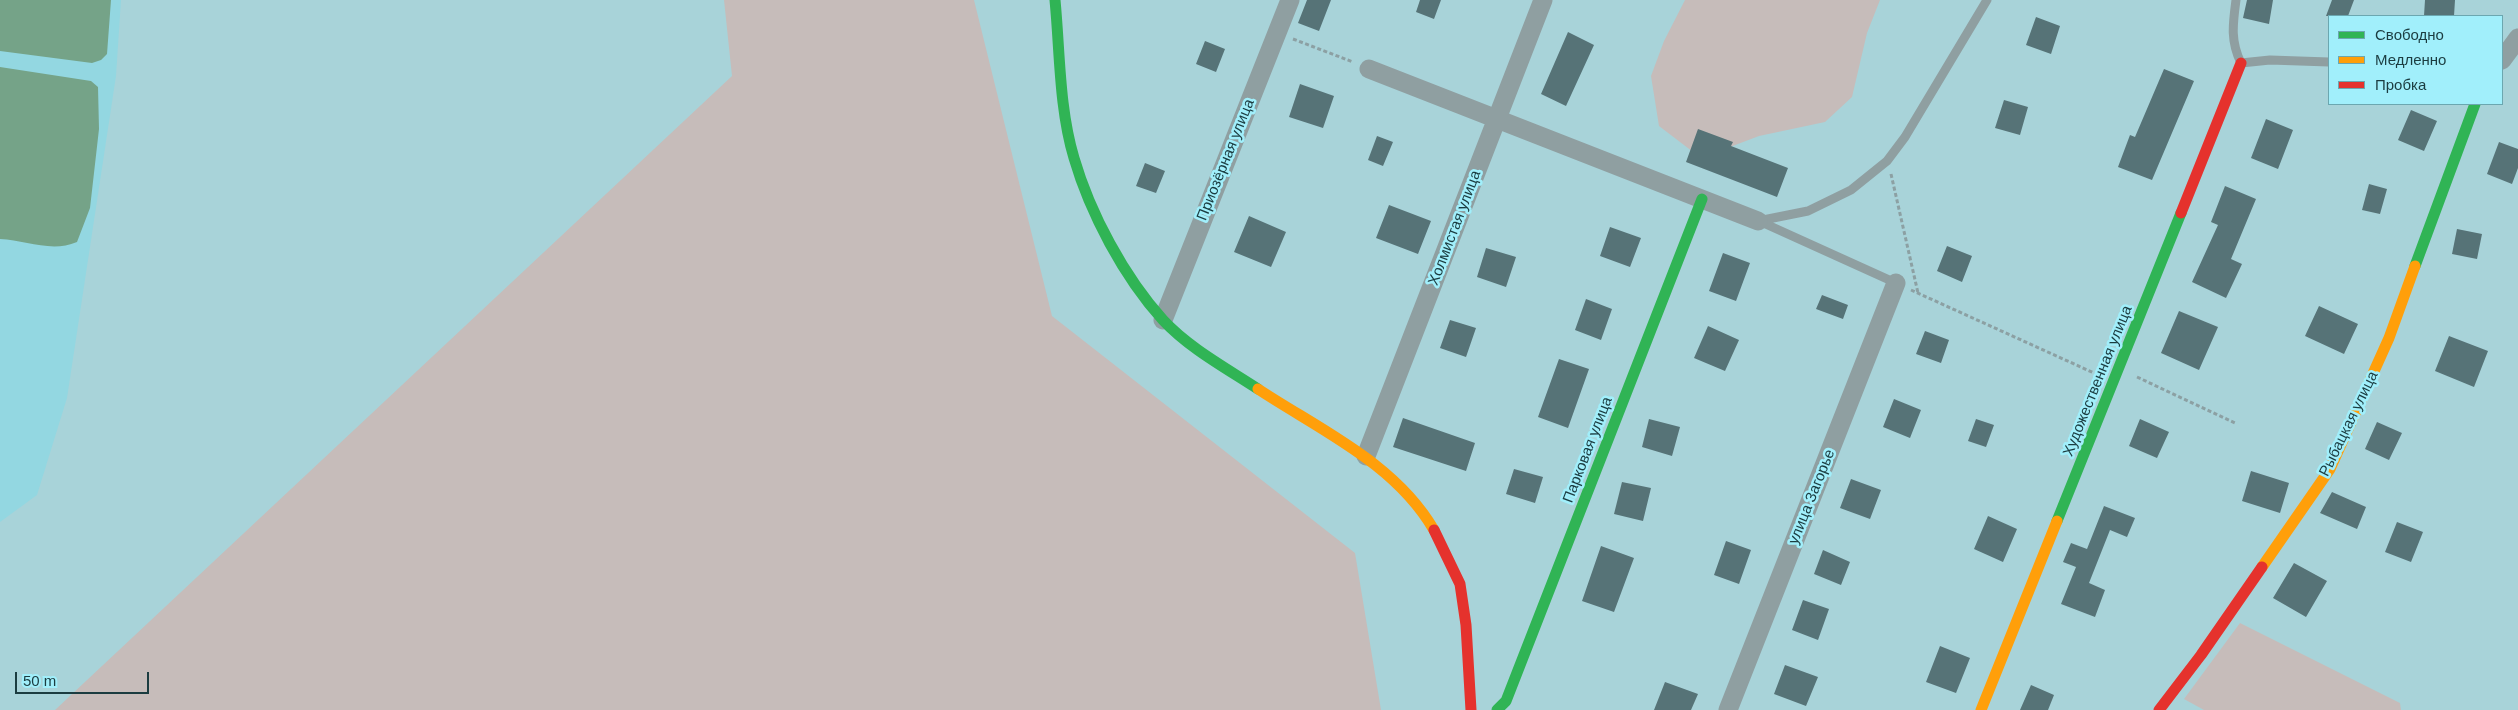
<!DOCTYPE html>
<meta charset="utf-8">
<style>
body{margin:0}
#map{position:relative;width:2518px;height:710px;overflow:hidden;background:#a8d3d9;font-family:Arial,sans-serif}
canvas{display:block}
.legend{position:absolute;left:2328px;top:15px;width:175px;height:90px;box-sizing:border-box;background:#a1effb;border:1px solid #6ba7b0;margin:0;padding:6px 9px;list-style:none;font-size:15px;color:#1b3c40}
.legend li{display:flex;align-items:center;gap:10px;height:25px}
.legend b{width:25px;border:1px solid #6ba7b0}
.scale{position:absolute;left:15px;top:672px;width:134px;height:22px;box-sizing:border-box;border:2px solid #1b3c40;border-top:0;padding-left:6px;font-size:15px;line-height:18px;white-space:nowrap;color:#1b3c40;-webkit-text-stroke:4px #a1effb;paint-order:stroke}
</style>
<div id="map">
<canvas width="2518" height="710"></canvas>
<ul class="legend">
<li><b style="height:6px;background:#30b455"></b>Свободно</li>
<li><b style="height:6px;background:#ff9f0a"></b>Медленно</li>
<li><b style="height:6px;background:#e5322d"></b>Пробка</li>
</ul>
<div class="scale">50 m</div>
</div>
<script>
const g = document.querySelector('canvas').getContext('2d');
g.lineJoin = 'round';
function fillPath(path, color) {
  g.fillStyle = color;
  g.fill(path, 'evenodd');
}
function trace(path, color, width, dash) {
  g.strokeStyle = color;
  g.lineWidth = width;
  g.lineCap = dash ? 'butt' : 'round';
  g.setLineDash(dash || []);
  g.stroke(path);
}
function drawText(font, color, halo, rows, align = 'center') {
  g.font = font + ' Arial,sans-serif';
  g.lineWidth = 5;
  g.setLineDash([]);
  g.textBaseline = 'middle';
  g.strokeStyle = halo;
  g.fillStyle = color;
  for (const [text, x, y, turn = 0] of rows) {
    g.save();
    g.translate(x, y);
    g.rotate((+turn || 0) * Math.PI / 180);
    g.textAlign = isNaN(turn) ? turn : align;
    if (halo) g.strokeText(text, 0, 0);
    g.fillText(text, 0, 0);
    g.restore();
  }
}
fillPath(new Path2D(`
 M0,0H121L116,76L67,398L37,495L0,522Z`), '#93d7e1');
fillPath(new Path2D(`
 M724,0H974L1052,316L1355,553L1381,710H55L732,76Z
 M1685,0H1880L1867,33L1852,97L1825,122L1759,136L1701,158L1659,126L1651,76L1664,41Z
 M2240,623L2400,703L2401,710H2204L2184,699Z`), '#c6bcba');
fillPath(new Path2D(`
 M0,0H111L107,54L101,60L92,63L0,51Z
 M0,67L91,81L98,87L99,129L90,208L77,242C51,253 26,240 0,239Z`), '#75a388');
fillPath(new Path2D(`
 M1307,0H1331L1319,31L1298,23Z
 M1420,0H1441L1434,19L1416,12Z
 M2247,0H2273L2269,24L2243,18Z
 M2332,0H2354L2348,16H2326Z
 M2425,0H2455L2454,16H2424Z
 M2036,17L2060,26L2051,54L2026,45Z
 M1568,32L1594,45L1566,106L1541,94Z
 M1205,41L1225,49L1216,72L1196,64Z
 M2164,69L2194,81L2152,180L2118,167L2130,135L2135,137Z
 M1300,84L1334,96L1323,128L1289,117Z
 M2004,100L2028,107L2020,135L1995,128Z
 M2411,110L2437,121L2424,151L2398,140Z
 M2266,119L2293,130L2278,169L2251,158Z
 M1698,129L1733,142L1731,146L1788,168L1777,197L1686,162Z
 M1377,136L1393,142L1383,166L1368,160Z
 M2499,142L2518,149V168L2512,184L2487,174Z
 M1145,163L1165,171L1156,193L1136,186Z
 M2369,184L2387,189L2380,214L2362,210Z
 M2225,186L2256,199L2231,259L2242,264L2226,298L2192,282L2218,225L2211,222Z
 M1389,205L1431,221L1418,254L1376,238Z
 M1249,216L1286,232L1271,267L1234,252Z
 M1610,227L1641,238L1630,267L1600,256Z
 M2457,229L2482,234L2477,259L2452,254Z
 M1947,246L1972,256L1962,282L1937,271Z
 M1486,248L1516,257L1506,287L1477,277Z
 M1723,253L1750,263L1736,301L1709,291Z
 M1822,295L1848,305L1843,319L1816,309Z
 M1586,299L1612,309L1601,340L1575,330Z
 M2319,306L2358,324L2344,354L2305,336Z
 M2179,311L2218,327L2199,370L2161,353Z
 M1450,320L1476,328L1466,357L1440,348Z
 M1708,326L1739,340L1725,371L1694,358Z
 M1925,331L1949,340L1941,363L1916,354Z
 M2449,336L2488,351L2474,387L2435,371Z
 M1559,359L1589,369L1568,428L1538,417Z
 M1894,399L1921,410L1910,438L1883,427Z
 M1403,418L1475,443L1466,471L1393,447Z
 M1649,419L1680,427L1672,456L1642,447Z
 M1976,419L1994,425L1986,447L1968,441Z
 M2140,419L2169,432L2157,458L2129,446Z
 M2377,422L2402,433L2389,460L2365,449Z
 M1514,469L1543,477L1535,503L1506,494Z
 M2251,471L2289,483L2280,513L2242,501Z
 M1851,479L1881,490L1870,519L1840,508Z
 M1622,482L1651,488L1643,521L1614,514Z
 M2332,492L2366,507L2357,529L2320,513Z
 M2104,506L2135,518L2127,537L2110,530L2089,583L2105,590L2095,617L2061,604L2076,567L2063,562L2071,543L2087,549Z
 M1988,516L2017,529L2003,562L1974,549Z
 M2397,522L2423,532L2411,562L2385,552Z
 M1726,541L1751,550L1739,584L1714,575Z
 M1601,546L1634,558L1614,612L1582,601Z
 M1823,550L1850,562L1841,585L1814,574Z
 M2294,563L2327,581L2306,617L2273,598Z
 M1803,600L1829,609L1818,640L1792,630Z
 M1940,646L1970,658L1956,693L1926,682Z
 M1785,665L1818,677L1806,706L1774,694Z
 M1665,682L1698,694L1691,710H1654Z
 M2031,685L2054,695L2048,710H2020Z`), '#567377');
trace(new Path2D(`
 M1293,39L1353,62
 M1891,174L1918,293
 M1911,290L2094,373
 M2137,377L2235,423`), '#8ca0a3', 3, [4, 2.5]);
trace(new Path2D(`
 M2236,0C2233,23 2230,41 2241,63L2270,60L2329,62
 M1758,221L1808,211L1851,190L1887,161L1905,137L1987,0
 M1759,221L1896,283`), '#8f9fa1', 9);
trace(new Path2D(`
 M2502,60L2518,38
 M1369,69L1758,221
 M1163,320L1290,0
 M1366,456L1543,0
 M1728,710L1896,283`), '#8f9fa1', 19);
trace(new Path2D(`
 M1055,0C1060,52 1059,108 1074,158C1090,213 1124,277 1163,320C1189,348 1226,368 1258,389
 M2415,266L2475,104
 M2057,521L2181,213
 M1497,710L1506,701L1702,199`), '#30b455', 11);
trace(new Path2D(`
 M1258,389C1320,430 1395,463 1434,530
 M2262,567L2330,469L2389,338L2415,266
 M1981,710L2057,521`), '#ff9f0a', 11);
trace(new Path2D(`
 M2181,213L2241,63
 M1434,530L1460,584L1466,625L1471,710
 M2159,710L2201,655L2262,567`), '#e5322d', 11);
drawText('15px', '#1b3c40', '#a1effb', [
 ["Приозёрная улица",1226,160,-68],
 ["Холмистая улица",1455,228,-69],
 ["Художественная улица",2098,381,-68],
 ["Рыбацкая улица",2349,424,-64],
 ["Парковая улица",1588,450,-69],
 ["улица Загорье",1812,497,-68]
]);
</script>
